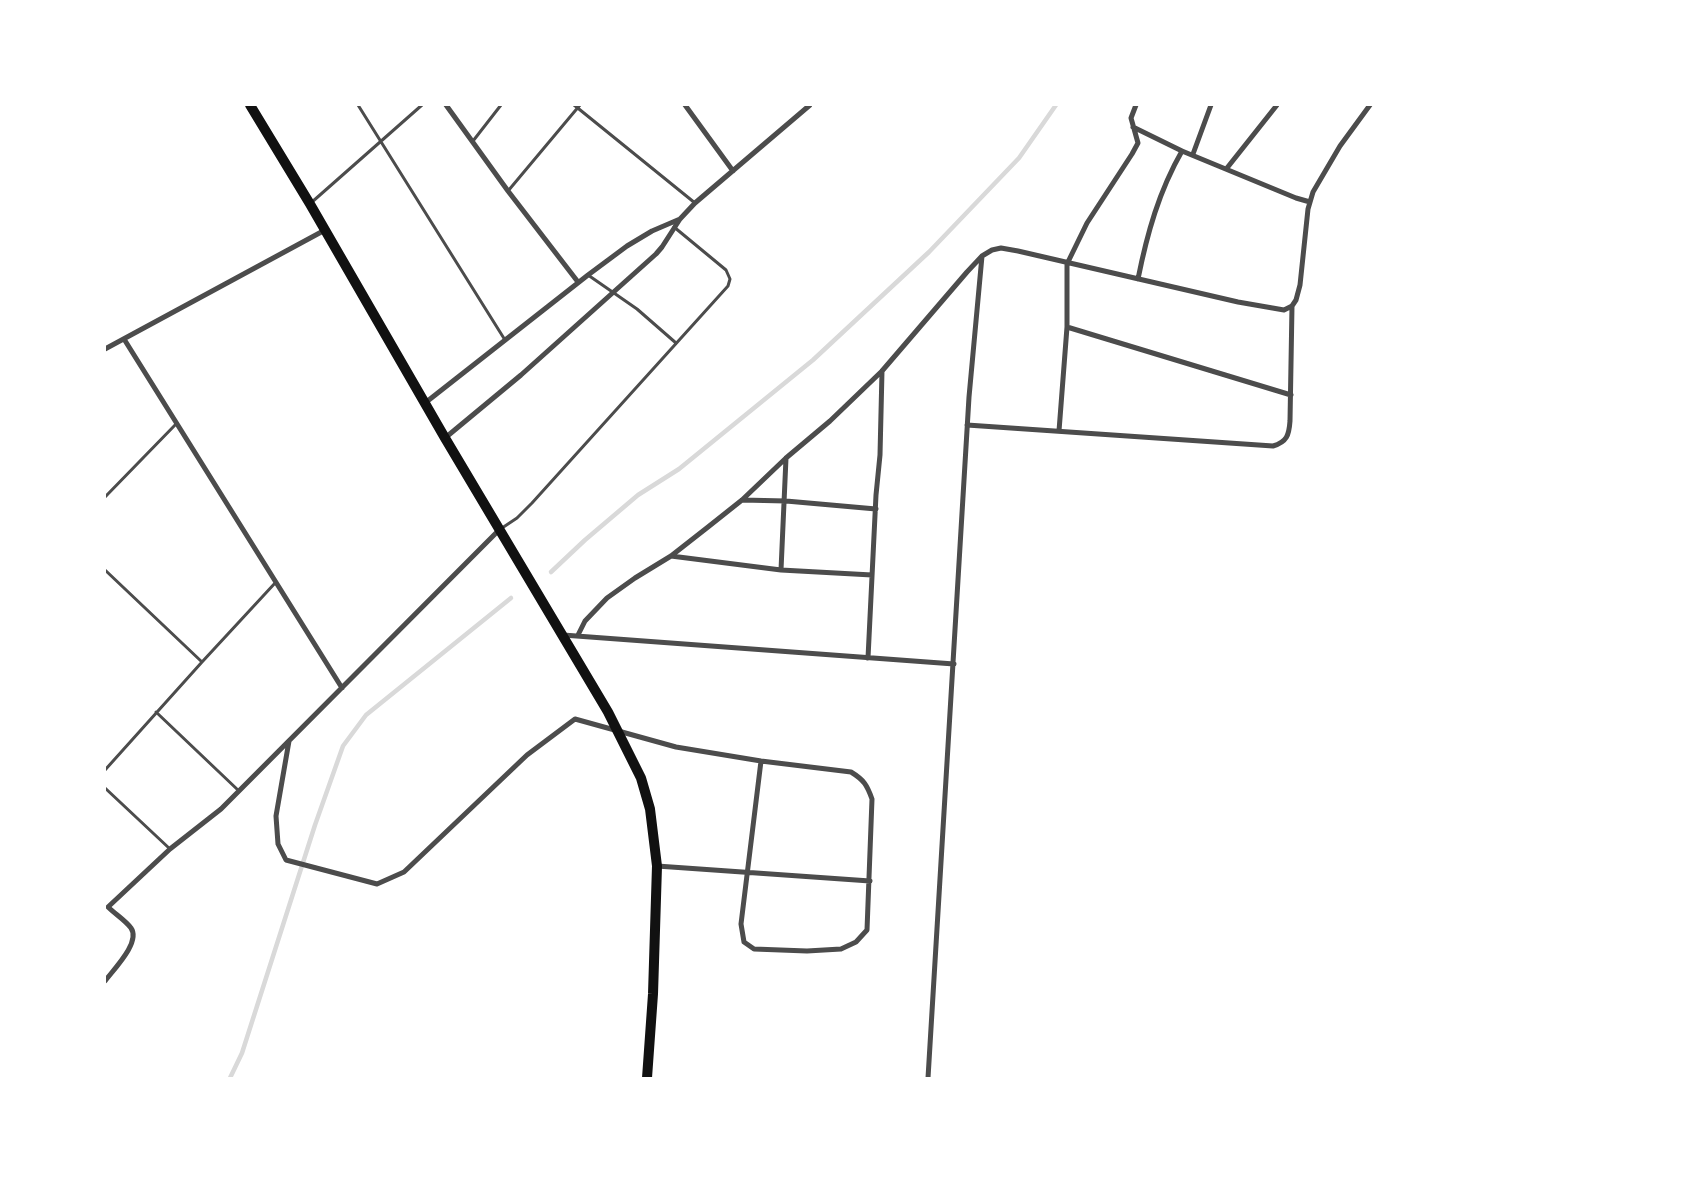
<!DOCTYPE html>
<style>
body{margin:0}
#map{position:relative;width:1698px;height:1183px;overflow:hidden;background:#fff;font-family:Rubik,sans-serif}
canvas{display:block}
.frame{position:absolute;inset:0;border:106px solid #fff;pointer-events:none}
</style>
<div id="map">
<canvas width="1698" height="1183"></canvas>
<div class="frame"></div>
</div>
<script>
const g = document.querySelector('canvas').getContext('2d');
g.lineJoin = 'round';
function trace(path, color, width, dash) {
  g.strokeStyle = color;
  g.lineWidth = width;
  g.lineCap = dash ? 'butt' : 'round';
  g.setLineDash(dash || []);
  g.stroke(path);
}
trace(new Path2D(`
 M551,572L585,540L638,495L679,469L813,360L929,252L1019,158L1056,105
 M230,1078L242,1053L315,825L343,746L366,715L511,598`), '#d9d9d9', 4.5);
trace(new Path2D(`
 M358,105L505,340
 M574,105L695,203
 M473,141L501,105
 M508,191L580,105
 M312,202L422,105
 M588,275L637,309L676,343
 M105,497L177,423
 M502,528L517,518L532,503L728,286L730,279L726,270L674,227
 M105,570L202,662
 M156,712L239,791
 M105,770L202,662L276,582
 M105,788L170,849`), '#4c4c4c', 3);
trace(new Path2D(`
 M446,105L508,191L578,282
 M685,105L733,171
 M1133,127L1182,151
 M1193,154L1211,105
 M1227,168L1277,105
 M1138,279C1147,234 1159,191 1182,151L1296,198L1310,202
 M1067,327L1291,395
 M124,339L342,688
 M105,349L325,230
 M425,403L588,275L627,246L652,231L680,219
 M967,425L1273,446C1287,442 1289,435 1290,421L1292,306
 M1059,431L1067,327V264L1087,223L1132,154L1138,143L1131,118L1136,105
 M445,438L521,375L656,254L662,247L680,219L695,203L810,105
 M786,458L781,570L872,575
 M742,500L786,501L876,509
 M671,556L781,570
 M563,635L954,664
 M578,635L585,621L607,598L635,578L671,556L708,527L742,500L786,458L830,421L882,371L967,272L982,256L992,250L1001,248L1018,251L1238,302L1284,310L1292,306L1296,300L1300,285L1308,209L1313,192L1340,146L1370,105
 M868,658L876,495L880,455L882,371
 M289,741L276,816L278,844L286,860L377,884L404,872L527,755L575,719L676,747L761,761L851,772C864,780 867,785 872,799L867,930L856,942L841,949L807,951L754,949L744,942L741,924L761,761
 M657,866L870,881
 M105,981C114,969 141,942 131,928C125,920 115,914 108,907L170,849L221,809L499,530
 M928,1078L969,397L982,256`), '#4c4c4c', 5);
trace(new Path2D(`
 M250,105L310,204L445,438L608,712L641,778L650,809L657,866L653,994L647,1078`), '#111', 10);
</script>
